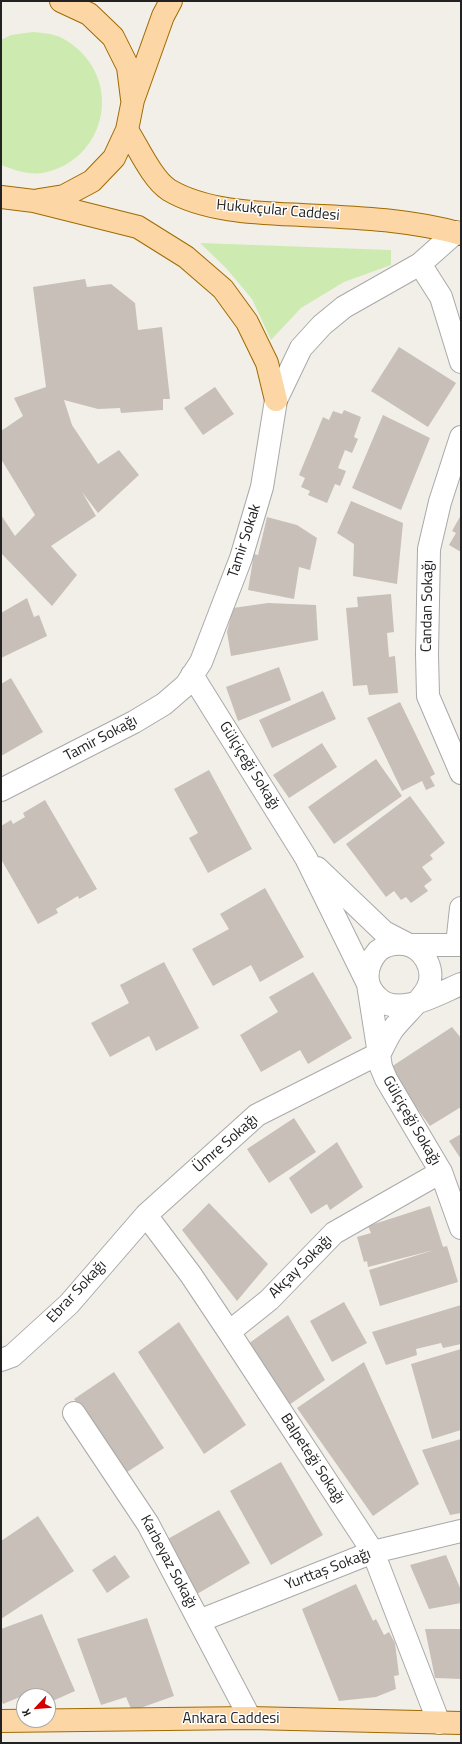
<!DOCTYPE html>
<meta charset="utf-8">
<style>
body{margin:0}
#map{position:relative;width:462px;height:1744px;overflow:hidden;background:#f2efe9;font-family:"Titillium Web",sans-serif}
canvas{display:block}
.frame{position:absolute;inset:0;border:2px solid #222;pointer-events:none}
.north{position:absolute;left:16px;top:1688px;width:40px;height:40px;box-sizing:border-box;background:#fff;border:1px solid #a7a7a7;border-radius:50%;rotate:244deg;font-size:11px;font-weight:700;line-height:16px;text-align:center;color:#222}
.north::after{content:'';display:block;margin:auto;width:14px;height:18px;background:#d40000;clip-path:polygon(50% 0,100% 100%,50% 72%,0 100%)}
</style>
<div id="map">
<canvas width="462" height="1744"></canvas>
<div class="frame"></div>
<div class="north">K</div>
</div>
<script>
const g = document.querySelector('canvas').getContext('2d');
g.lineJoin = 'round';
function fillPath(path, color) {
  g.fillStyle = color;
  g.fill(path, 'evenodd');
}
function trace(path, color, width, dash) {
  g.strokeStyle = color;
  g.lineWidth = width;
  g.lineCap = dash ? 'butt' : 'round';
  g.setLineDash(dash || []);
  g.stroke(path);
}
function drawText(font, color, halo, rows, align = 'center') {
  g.font = font + ' "Titillium Web",sans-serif';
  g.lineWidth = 3;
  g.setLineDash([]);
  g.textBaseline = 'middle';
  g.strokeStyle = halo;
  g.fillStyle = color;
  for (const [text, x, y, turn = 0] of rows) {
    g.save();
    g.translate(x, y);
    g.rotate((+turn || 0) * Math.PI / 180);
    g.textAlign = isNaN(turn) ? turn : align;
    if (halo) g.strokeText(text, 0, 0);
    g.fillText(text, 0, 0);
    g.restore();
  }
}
fillPath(new Path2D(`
 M33,32C40,33 48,33 54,35C65,38 75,46 82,53C122,95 99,163 42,173C28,175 14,170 1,165V40L11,35Z
 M200,243L391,250V265L344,282L301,308L271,340L252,299L226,268Z`), '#cdebb0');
fillPath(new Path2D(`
 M85,279L87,287L111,284L135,303L138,330L162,327L170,399H163V410L121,413L120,408L98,409L64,400L72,425L98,464L119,450L139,475L98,513L82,492L96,516L51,546L77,575L52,606L1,553V515L15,536L35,515L1,459V431L23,416L14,398L46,387L33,287Z
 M399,347L456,383L428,427L371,391Z
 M215,387L234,414L203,435L184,408Z
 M344,410L361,417L354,437L358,439L352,453L345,450L338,468L346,471L340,486L335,484L327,503L308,495L310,491L301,487L305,478L299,475L323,417L329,420L333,411L342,414Z
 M383,415L430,438L401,510L352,488Z
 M351,501L403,523L397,584L353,576L354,544L337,533Z
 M461,515V552L449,545L456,533L452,531Z
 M267,517L297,525L317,538L310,570L299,567L294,599L248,590L254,554L258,555Z
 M391,594L394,632L387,633L389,657L395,656L398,693L369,695L367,685L353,686L346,608L358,607L357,597Z
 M27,598L34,617L39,615L47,636L1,658V613Z
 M268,603L316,605L318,640L231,656L227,632L233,608Z
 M279,667L291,700L238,721L226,687Z
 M11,678L43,732L1,756V684Z
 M323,691L336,719L272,748L259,720Z
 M400,702L435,774L430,777L435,786L426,790L422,781L402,791L367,718Z
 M322,743L337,767L289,798L273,775Z
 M376,759L402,796L334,844L308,807Z
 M209,770L252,849L208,873L189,838L198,833L174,789Z
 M410,796L445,843L430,855L433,859L422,867L432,880L424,886L428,891L411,903L406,897L401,900L394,891L386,897L346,844Z
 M45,800L97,889L79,899L78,896L56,909L58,913L38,924L1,859V826L11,820L13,824L25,817L23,813Z
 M265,888L304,957L260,982L251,965L213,986L192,949L229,929L220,914Z
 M164,962L199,1028L156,1051L149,1036L110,1057L91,1023L129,1003L120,985Z
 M313,972L352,1038L308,1064L300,1050L261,1072L240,1035L278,1012L269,997Z
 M452,1027L461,1038V1107L430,1126L402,1088L391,1067Z
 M294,1118L316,1152L269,1183L247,1149Z
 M461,1134V1159L449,1141Z
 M337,1142L363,1187L330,1210L327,1204L311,1214L289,1178Z
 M209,1203L268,1264L237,1301L182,1230Z
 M430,1206L443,1247L447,1246L458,1282L380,1306L369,1270L434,1250L368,1267L367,1261L364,1262L357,1237L371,1233L368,1226Z
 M344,1302L367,1343L332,1362L310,1321Z
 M461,1305V1344L443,1348L441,1343L416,1349L417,1355L386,1365L372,1332Z
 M288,1315L325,1380L289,1405L248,1344Z
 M179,1322L246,1425L204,1454L138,1352Z
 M461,1349V1430L432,1439L411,1364Z
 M364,1362L419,1484L373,1516L297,1408Z
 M114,1372L164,1448L124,1474L74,1399Z
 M461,1439V1513L450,1515L422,1450Z
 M281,1462L323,1535L271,1565L230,1491Z
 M219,1510L250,1563L197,1594L166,1540Z
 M38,1516L74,1571L1,1619V1541Z
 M115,1555L130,1577L107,1593L92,1570Z
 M446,1555L461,1590V1603L429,1609L410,1565Z
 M356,1584L373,1621L376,1619L384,1635L389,1632L395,1643L399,1675L394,1676L396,1689L376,1697L339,1701L302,1609Z
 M42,1614L75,1691L48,1703V1696H28L27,1694L3,1704L1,1700V1629Z
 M147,1618L174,1696L132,1711L126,1697L101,1705L77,1639Z
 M425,1629H461V1679L435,1678Z`), '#c7bfb8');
const minor = new Path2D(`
 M420,264L441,297L461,362
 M461,437L440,502L429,549L427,654L428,696L461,773
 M192,675L306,858L368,984L381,1067L386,1079L441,1172L461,1228
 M1,790L134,722L164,704L186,685L201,662L241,558L262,487L276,400L301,348L322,325L344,307L420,264L456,232
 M317,868L384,932L409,945H461
 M457,945L461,908
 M380,1053C384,1045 388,1036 393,1029C402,1017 423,999 428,987C436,969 423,947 404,944C394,943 385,945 378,951C370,960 366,969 368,981C369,987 373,993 377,997C397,1019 439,993 461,984
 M146,1215L191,1275L229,1332L373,1552L439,1723
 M229,1332L269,1300L334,1233L441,1172
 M1,1360L12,1356L69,1304L146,1215L257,1115L380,1053
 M74,1413L148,1524L250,1718
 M199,1621L373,1552L461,1531`);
const primary = new Path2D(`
 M61,1L89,14L113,37L128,67L132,99
 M127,130C138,147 152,179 169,190C206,212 260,213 302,215C355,218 409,219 461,234
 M1,197L34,201L138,227L186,257L223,289L247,322L267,363L276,400
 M39,200L64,196L92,181L114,158L127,130L133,100L163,16L171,1
 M1,1721L250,1718L461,1723`);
trace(minor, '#a9a9a9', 24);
trace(primary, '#a06b00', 24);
trace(minor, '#fff', 22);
trace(primary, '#fcd6a4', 22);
drawText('15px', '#222', '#fff', [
 ["Hukukçular Caddesi",278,211,5],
 ["Tamir Sokak",245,541,-72],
 ["Candan Sokağı",428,606,-89],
 ["Tamir Sokağı",101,739,-28],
 ["Gülçiçeği Sokağı",249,766,58],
 ["Gülçiçeği Sokağı",411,1121,60],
 ["Ümre Sokağı",226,1144,-41],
 ["Akçay Sokağı",301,1267,-45],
 ["Ebrar Sokağı",77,1292,-47],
 ["Balpeteği Sokağı",312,1459,57],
 ["Karbeyaz Sokağı",168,1562,62],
 ["Yurttaş Sokağı",328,1570,-21],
 ["Ankara Caddesi",231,1719]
]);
</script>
